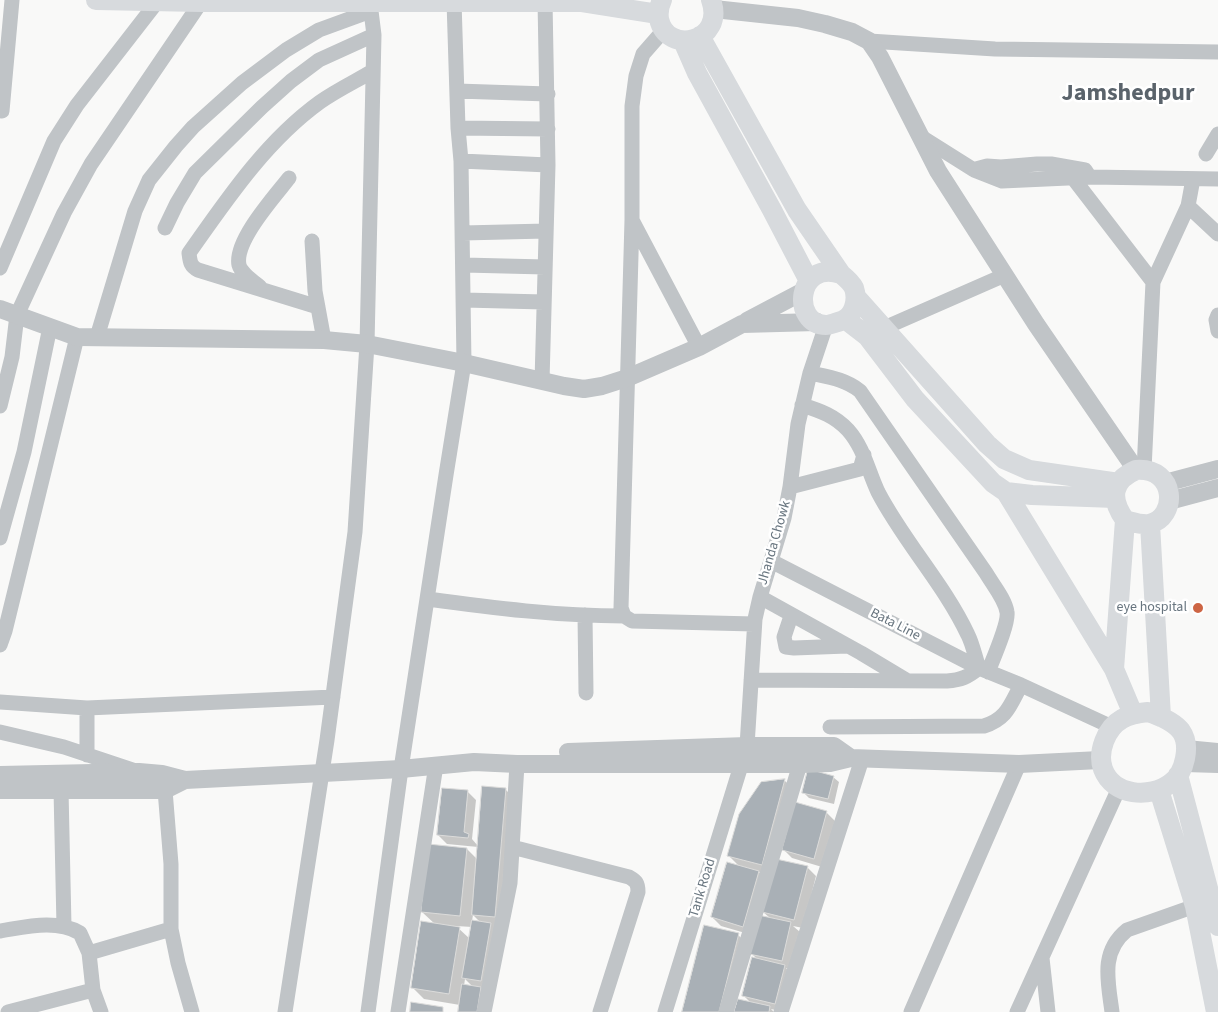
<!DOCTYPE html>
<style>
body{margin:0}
canvas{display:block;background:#f9f9f8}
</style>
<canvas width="1218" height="1012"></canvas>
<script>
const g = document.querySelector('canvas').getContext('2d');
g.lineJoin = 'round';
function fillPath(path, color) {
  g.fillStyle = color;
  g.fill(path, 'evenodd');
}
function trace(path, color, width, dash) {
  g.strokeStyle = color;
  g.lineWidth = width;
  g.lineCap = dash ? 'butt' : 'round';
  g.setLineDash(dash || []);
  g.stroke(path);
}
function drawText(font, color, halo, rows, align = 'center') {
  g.font = font + ' "Source Sans 3",sans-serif';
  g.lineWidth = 5;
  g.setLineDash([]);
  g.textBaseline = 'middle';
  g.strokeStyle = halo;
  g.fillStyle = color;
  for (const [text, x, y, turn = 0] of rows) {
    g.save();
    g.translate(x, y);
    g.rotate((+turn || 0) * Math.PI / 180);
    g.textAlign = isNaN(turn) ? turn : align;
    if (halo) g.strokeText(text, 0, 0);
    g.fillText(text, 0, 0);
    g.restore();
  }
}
fillPath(new Path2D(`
 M833,777L839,782L834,804L809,798L803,792Z
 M785,781L797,792L788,823L826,812L835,821L822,867L792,858L782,848L778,861L807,867L816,876L803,928L793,926L800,932L791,969L786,968L793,975L784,1012L771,1009L774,1012H736L738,1003H736L683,1012L738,935L752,948V935L721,926L712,917L740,867L729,856L762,783ZM759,872L773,876L763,912L770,918L757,916L767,881ZM749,951L757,959L744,996L751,1003L736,1000Z
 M505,789L517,801L489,989L479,988L489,997L459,1012L460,1005L424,999L412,987L436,925L422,912L467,849L477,859L478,847L447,844L438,835L467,791L476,800L472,839L478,846ZM473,915L481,923L472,921ZM456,926L472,927L470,939ZM465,979L473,987L464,986Z`), '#0003');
const building = new Path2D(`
 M808,769L834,776L828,799L802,793Z
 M785,779L762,865L727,856L739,814L761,782Z
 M482,786L506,788L495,917L472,915Z
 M442,788L468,790L464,832L469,834L468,838L437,835Z
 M795,802L827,811L814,859L782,850Z
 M428,844L467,848L460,916L421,912Z
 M776,859L808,866L794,920L762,912Z
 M727,862L759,871L743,927L711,917Z
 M758,915L791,922L782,961L749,954Z
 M472,920L491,923L481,981L462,978Z
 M421,921L460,927L449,994L411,988Z
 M704,925L739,933L719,1012H682Z
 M752,957L785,965L775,1004L742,996Z
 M462,984L481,987L477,1012H458Z
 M738,999L770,1006L769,1012H734Z
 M411,1002L443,1007V1012H410Z`);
fillPath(building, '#a9b0b6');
trace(building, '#dbdbda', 1);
trace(new Path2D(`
 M664,30L643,54L636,76L632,106V220L621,608L624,616L632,621L754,624
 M869,41L995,49L1218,52
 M457,91L548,94
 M2,111L12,0
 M458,128L548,129
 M920,136L974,170L1002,181L1090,177L1218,179
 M1206,154L1218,134
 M461,161L548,165
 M976,169L987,166L1001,167L1037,164H1051L1085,170L1089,176
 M1073,178L1153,282
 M1188,206L1218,234
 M633,222L699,347
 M165,228L177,203L195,173L262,107L291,81L319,60L374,35
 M463,233L546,231
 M312,241L315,291L324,340
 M464,265L545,267
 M0,268L54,141L77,105L157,2
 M260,287C254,282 241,273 239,265C234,241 275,196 289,178
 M464,300L544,302
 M318,307L198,270C190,266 190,261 189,253C227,199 266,141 320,102C337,90 356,81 373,71
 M1218,315L1216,320L1218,331
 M884,328L1005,275
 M97,337L135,211L149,180L176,146L193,127L242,83L286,50L319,30L371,11
 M810,373C828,377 845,379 860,391L986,573C993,585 1005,599 1007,612C1009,623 993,659 988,672
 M542,381L548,165L545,1
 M0,406L12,357L17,315L64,213L91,164L201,2
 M1144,470L1153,282L1188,206L1193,179
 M790,487L860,469L864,455
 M0,538L24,452L50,327
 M771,561L979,668L1021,685L1112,727
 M760,597L861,653L906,680
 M428,599C493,608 558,616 624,616
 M585,615L586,693
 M791,616L784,637L786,647L794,648L847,646
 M0,645L5,631L77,337
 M751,680L947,681C961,680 968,677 979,668C975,657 973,645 968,635C944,584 904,542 878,492C868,471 864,448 848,430C835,416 821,411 802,405
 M0,702L87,708L333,697
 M87,708V755
 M830,727L984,726C1007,719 1010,705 1021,685
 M0,732L64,747L133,770
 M61,790L64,926
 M165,790L171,864V929L178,963L192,1012
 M512,847L629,877C636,881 638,883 638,892L600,1012
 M0,931C26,927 56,919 80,933L89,953L93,990L101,1012
 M89,953L171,929
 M1042,958L1048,1012
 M8,1012L93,990
 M285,1012L327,740L355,532L367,344L374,35L371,11V1
 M368,1012L401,769L446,475L464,363L461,161L458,128L454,1
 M398,1012L436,765
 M484,1012L510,883L517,764
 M665,1012L747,746L755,619L760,597L784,518L790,487L798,424L810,373L826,325
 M726,1012L800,764
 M781,1012L862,759
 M911,1012L1019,764
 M1017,1012L1119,788
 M1112,1012C1108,981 1100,952 1127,930L1195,906`), '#c0c4c7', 15);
trace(new Path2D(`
 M714,9L798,18L825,24L852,32L869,41L880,57L938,171L1036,324L1136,470
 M0,309L77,337L324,340L367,344L464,363L564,386L584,389L602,386L627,378L699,347L742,324L817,322
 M747,321L802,292
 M1165,483L1218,469
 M1169,501L1218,488
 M1186,749L1218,752
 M568,752L747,746H834L851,758
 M1185,763L1218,764
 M0,775L139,772L162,774L185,780L401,769L474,762L517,764H800L830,763L851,758L1019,764L1100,760
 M0,790H165L185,780`), '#c0c4c7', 18);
trace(new Path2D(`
 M96,0L201,2H582L658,14
 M662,0C659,6 658,12 659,19C667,56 726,42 711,0
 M700,36L797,210L841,274C846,278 851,282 854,288C858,300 854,317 841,321C837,322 830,325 826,325C791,325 796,259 841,274
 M683,41L697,73L772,210L809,281
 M856,297L987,444L1004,459L1029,470L1119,483
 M845,319L867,336L915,399L993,483L1006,492L1032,495L1115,498
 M1136,470C1177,467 1178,518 1149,524C1141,525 1133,522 1125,520C1110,499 1111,481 1136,470Z
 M1006,492L1114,669
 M1125,520L1114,669L1133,714
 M1150,524L1161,717
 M1148,712C1157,715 1174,722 1181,731C1191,745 1185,773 1171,783C1150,799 1113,796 1103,769C1097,752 1106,728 1122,719C1130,714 1139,713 1148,712Z
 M1178,775L1218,926
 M1159,790L1195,906L1216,1012`), '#d7dadd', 20);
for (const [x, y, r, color] of [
 [1198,608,6,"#cd6544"]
]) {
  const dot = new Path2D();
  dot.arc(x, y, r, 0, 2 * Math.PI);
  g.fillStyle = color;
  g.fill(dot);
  trace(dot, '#fff', 2);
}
drawText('14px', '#68757f', '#fff', [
 ["Jhanda Chowk",775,543,-74],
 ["Bata Line",895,625,27],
 ["Tank Road",703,888,-73]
]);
drawText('14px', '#68757f', '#fff', [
 ["eye hospital",1187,608]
], 'right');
drawText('bold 24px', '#5a636b', '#fff', [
 ["Jamshedpur",1128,95]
]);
</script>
